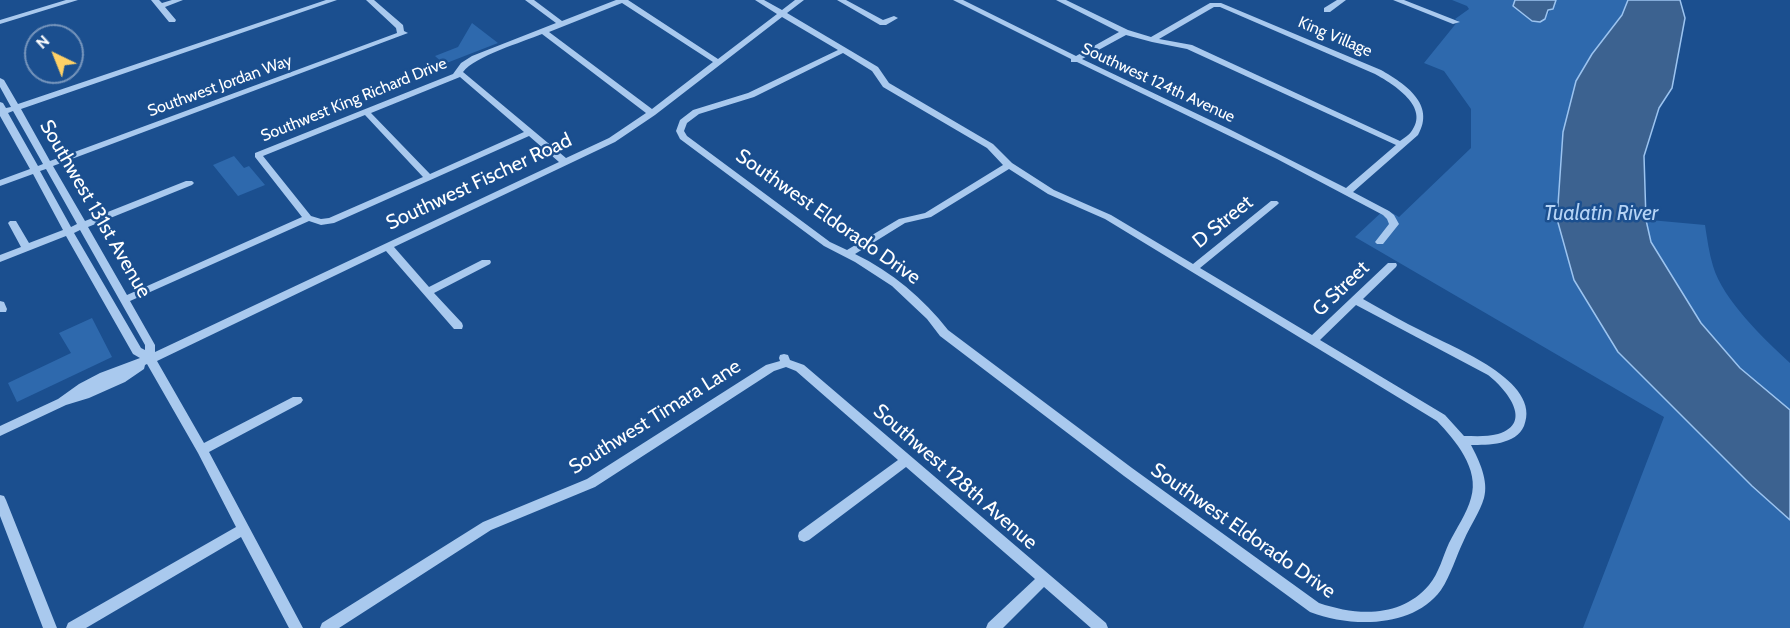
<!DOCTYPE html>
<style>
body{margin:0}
#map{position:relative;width:1790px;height:628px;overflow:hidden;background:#1b4f8f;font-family:Cabin,sans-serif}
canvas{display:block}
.north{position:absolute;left:24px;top:24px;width:60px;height:60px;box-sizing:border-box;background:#1b4f8f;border:2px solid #7695bc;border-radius:50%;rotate:317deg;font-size:16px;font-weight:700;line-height:24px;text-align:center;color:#fff}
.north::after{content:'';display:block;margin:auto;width:21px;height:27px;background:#ffd166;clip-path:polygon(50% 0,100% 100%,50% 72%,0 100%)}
</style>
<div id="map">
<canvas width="1790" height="628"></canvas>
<div class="north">N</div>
</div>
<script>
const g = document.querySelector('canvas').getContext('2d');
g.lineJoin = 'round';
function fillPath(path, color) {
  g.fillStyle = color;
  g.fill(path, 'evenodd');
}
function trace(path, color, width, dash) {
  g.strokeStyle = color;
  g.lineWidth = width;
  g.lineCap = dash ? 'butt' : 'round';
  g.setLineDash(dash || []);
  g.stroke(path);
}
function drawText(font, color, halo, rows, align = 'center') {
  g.font = font + ' Cabin,sans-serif';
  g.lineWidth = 5;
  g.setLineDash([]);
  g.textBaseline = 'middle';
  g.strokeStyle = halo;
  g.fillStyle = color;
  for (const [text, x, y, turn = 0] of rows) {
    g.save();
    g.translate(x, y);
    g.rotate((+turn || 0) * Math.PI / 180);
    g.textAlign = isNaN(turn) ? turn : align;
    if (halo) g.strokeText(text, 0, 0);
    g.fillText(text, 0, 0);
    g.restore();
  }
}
fillPath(new Path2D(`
 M1452,0H1515L1513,6L1545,19L1556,0H1628L1622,15L1592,54L1576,81L1563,132L1562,162L1618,352L1752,486L1790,520V628H1583L1664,417L1355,237L1385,209L1399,217L1471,148V109L1444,71L1424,63L1458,21L1455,19L1469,9L1467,6Z
 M472,23L498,43L444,64L435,56L458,47Z
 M234,156L244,168L249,166L265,185L238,196L213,165Z
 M1639,219L1705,225C1707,238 1709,253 1713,266C1723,300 1764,339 1790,363V418L1694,322Z
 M92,318L112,357L17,402L8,383L71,353L59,333Z`), '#2e69ad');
const water = new Path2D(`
 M1515,0H1556L1553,9L1548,10L1545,19L1540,22L1532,21L1513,6Z
 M1628,0H1680L1685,18L1672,88L1659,108L1644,156L1646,220L1651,242L1701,323L1740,368L1790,410V520L1752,486L1618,352L1574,280L1557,219L1563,132L1576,81L1592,54L1622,15Z`);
fillPath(water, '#3c6290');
trace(water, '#9cc4f0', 1.5);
fillPath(new Path2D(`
 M66,0H78L0,24V20Z
 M151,0H159L162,3L172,0H183L165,7L176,20L175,22H169Z
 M326,0H337L21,109L50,161L397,33L396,28L366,0H374L403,25L404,31L408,33L53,166L85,221L186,181H192L194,183L192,185L88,227L127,295L302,217L255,157V153L453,74L461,63L472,56L556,23L525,0H534L562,21L616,0H628L718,59L777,14L755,0H764L782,10L795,0H804L787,13L878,67L889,83L993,144L1012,163L1054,190L1111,215L1193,264L1271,201H1277L1279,203L1277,205L1200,268L1312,335L1388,263H1396L1397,265L1396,267L1363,299C1383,310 1403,322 1424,332C1452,347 1543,381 1524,426C1516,445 1488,445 1471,445C1479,460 1489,481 1484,498C1480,512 1470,526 1464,540C1456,556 1451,575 1441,590C1413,628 1352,628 1310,612L1124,476L940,336L927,319L892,286L855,262L824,246L680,139L676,131L680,120L693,110L748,93L838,50L782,17L655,115L615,142L394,247L429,287L482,260H490L491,262L490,264L434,293L462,323L463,326L462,329H454L386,251L157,361L204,443L293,397H301L303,400L301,403L209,452L303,628H289L241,537L86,628H66L68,623L236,527L198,453L147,364L145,365L144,369L125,382L89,398L66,405L0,436V426L58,399L79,384L100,373L140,358L133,354L66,236L0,262V255L21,247L8,223L10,221H16L29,243L63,230L33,174L0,186V180L30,169L0,116V102L3,103L6,108L11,107L0,87V78L4,80L18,104ZM622,3L713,62L652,109L549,32ZM542,34L646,113L609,138L566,158L463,72C475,56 523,42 542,34ZM843,53L872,71L883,87L987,148L1003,165L925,213L899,219L847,250L830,242L687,136L684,131L687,123L699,114L754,97ZM460,77L524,132L430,174L371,113ZM13,111L43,164L38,166L8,113ZM365,115L423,177L329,218L321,219L311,216L263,156ZM529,136L559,162L155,352V345L130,301L309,221L321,225L334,223ZM46,169L77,224L71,227L40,171ZM1009,169L1048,194L1105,219L1437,421C1455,440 1480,469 1471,498C1467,513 1456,529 1449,543C1443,556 1439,573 1429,585C1401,618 1357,616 1319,603L1132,468L948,330C923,298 892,272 855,254L905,223L931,217ZM80,230L145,345V350L141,348L74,233ZM1356,305L1488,375C1505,388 1535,423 1498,434C1487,437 1475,436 1464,436L1445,415L1320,340Z
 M837,0H846L883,20L894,16L898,18L886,25H880Z
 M953,0H963L1076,56L1119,32L1056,0H1066L1128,30L1151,37L1210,3H1221L1381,70C1405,84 1436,104 1418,135L1353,192L1389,211L1394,215L1399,224L1383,244H1377L1375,242L1389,224L1387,219L1383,215L1277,159L1077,62H1071V59ZM1214,7H1220L1375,74C1393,84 1431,107 1411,132C1409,135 1404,138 1400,141L1192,45L1159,39ZM1126,35L1152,42L1187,49L1396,145L1346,188L1229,129L1082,59Z
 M1337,0H1346L1330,12H1324V8Z
 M1393,0H1404L1460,22L1453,24Z
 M0,301L4,302L7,309L6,312H0Z
 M784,354L788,355L790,360L804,365L1106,623L1108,628H1091L1044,587L1003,628H986L988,623L1035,579L906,467L809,540L804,542L799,540L798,536L799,532L898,460L796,371L786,367L774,371L595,487L491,530L339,628H320L322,623L483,522L587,479L766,365L780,361L779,358L780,355Z
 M0,495L4,496L6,500L57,628H43L0,516Z`), '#a9c9ee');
drawText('16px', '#fff', '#1b4f8f', [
 ["King Village",1335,37,23],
 ["Southwest 124th Avenue",1158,83,25],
 ["Southwest Jordan Way",220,86,-20],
 ["Southwest King Richard Drive",354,100,-22]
]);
drawText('20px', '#fff', '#1b4f8f', [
 ["Southwest Fischer Road",479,182,-25],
 ["Southwest 131st Avenue",95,209,60],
 ["Southwest Eldorado Drive",828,217,35],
 ["D Street",1223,222,-39],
 ["G Street",1341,289,-44],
 ["Southwest Timara Lane",655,417,-32],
 ["Southwest 128th Avenue",955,477,41],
 ["Southwest Eldorado Drive",1243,531,35]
]);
drawText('italic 21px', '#b5d3f5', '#1b4f8f', [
 ["Tualatin River",1601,214]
]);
</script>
